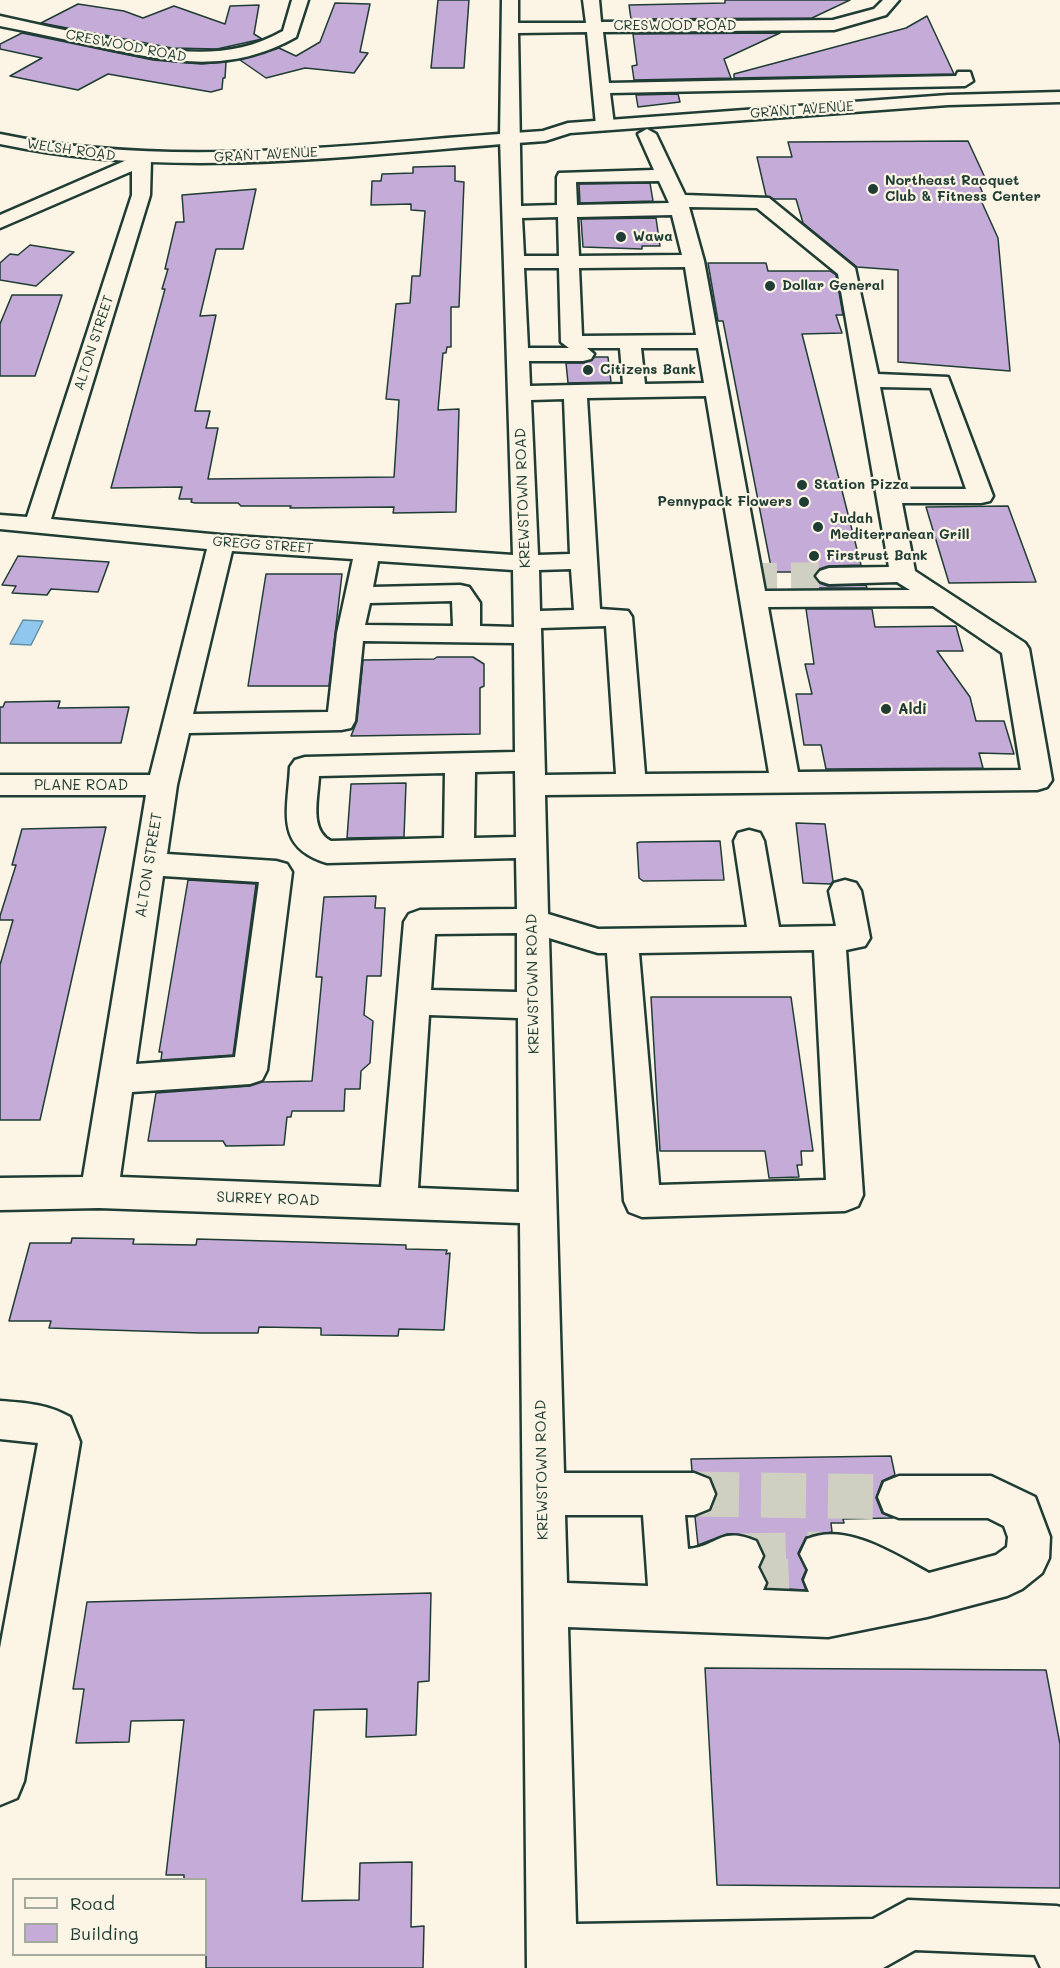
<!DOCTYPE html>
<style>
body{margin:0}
#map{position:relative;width:1060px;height:1968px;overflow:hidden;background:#fcf5e5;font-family:Mali,sans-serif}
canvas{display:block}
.legend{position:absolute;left:12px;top:1878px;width:195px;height:78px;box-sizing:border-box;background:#fcf5e5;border:2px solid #a4ab9e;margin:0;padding:8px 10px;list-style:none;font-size:18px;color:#1f3d34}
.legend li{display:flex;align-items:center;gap:12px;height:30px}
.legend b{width:30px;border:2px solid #a4ab9e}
</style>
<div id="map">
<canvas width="1060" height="1968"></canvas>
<ul class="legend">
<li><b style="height:8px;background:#fcf5e5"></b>Road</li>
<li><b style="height:16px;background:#c4abd8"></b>Building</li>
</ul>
</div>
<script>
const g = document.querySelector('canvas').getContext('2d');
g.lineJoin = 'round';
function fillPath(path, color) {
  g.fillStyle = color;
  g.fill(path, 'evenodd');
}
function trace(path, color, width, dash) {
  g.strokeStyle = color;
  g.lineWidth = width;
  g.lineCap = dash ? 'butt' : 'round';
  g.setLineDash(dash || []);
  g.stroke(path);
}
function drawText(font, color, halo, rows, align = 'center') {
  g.font = font + ' Mali,sans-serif';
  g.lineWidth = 4.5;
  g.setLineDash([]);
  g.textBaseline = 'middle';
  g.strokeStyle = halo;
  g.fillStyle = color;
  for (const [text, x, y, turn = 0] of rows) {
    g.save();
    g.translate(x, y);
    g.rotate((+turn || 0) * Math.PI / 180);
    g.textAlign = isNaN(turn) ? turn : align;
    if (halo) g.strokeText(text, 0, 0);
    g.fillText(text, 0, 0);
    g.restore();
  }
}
const water = new Path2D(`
 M23,620L43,621L31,645L10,644Z`);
fillPath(water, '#90c7ee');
trace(water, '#6390a4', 1.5);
const building = new Path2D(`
 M438,0H469L464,68H431Z
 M725,0H850L812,18L631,19L629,5L725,3Z
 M335,3L370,4L360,52L368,53L354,73L305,68L266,78L240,60L279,48L296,56L320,42Z
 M78,4L124,11L143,18L174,6L225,24L230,6L259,5L254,34L262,39L217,49L172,48L41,23Z
 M927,16L954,74L734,78V74L906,28Z
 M22,33L153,60L201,64L226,62L225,78H223L222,89L211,92L108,74L78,90L10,76L42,58L0,49V44Z
 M780,33L724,59L731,78L634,80L632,66L637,65L633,34Z
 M678,94L680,102L638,107L636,95Z
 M968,141L987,182H978L984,196H979L998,238L1010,371L898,362V270L857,267L803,223L796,199H774L766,196L757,157H792L788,142Z
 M455,166V181L464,182L459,307H451V347H447L446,353H443L438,410L459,409L456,512L393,513L394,507L290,508L291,506H241L238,503H195L191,502L192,499H179L182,487L111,488L165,289H162L168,269H165L176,222H184L182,195L256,189L243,249H216L200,316L216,315L195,411H210L206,428H218L208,479L394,477L399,400L386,399L396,304L410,303L412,276H420L425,211L411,210V204L371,205L372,181H381L382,174L413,173V167Z
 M650,183L653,201L580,203L579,184Z
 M656,218L660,246H642V249L583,247L581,219Z
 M30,245L74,252L36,286L0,280V263L10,254L18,255Z
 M708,263H766L768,271H830L836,275L843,315H836L842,333L802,334L861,565L828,566L819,569L814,576L819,583L828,586L866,585L867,588H803L800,572H772L723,321H718Z
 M12,295H62L35,376H0V324Z
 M595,357H608L611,382L568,383L566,363H584Z
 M1008,506L1036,582L949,583L926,507Z
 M18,556L109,562L98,592L51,589L47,595L12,593L16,586L2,585Z
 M266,574H342L329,686H248Z
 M806,609H872L875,627L956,626L963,651H937L970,697L976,721H1004L1014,754L979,753L983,768L826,769L821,745H804L796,694H812L805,664H814Z
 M437,657H473L484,664V686L480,688V734L351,736L357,721L363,660L434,659Z
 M60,701L58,708L129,707L121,743H0V707H3L5,702Z
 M406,783L404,837L347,838L351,784Z
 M796,823L825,824L833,881L831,884L803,883Z
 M106,827L40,1120H0V965L13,920H0V916L16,865H12L22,829Z
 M720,841L724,880L643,881L639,878L637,843L640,842Z
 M188,880L256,884L233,1055L161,1060L162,1052H159Z
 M376,896L375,908H385L381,976H367L364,1015L373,1021L370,1063L361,1071L360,1089H345L344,1111H292L291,1117H287L284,1145L226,1146L223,1141H148L156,1093L250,1086L262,1082L312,1081L322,977H316L324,897Z
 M651,997H791L813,1151H801L802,1165H797L799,1177L769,1178L765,1151H660Z
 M72,1238L134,1239L133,1244L196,1245L197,1239L406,1245V1249L447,1250L446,1254L450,1253L444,1330L399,1329L398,1336L321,1335V1328L259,1327L258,1333H200L49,1328L51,1321H9L30,1243H71Z
 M891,1456L895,1475L882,1481L876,1498L882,1513L893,1518L843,1519L844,1523H831L832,1532L806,1537L798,1553L806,1570L802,1579L806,1590L766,1588L768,1582L760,1567L765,1555L757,1539L727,1534L698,1545L695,1517L711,1510L717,1493L710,1477L692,1471L691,1459Z
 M431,1593L429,1681L418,1682L416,1735L366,1737L367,1709L314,1710L302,1901L359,1900L360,1863L412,1862L411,1927L424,1926L423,1968H206V1880H184V1875H166L184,1720L131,1721L129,1742L76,1743L84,1689H73L87,1602Z
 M705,1668L1046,1670L1060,1744V1888L717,1885Z`);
fillPath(building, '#c4abd8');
trace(building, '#1f3d34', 1.5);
trace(new Path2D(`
 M749,577L829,576`), '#d0d0c2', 28, [28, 14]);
trace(new Path2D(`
 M694,1494L899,1497
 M741,1556L822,1554
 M744,1583L826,1580`), '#d0d0c2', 45, [45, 22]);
const minor = new Path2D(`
 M292,0H308L296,37C231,74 172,62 104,48C69,40 35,33 0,26V16C35,24 69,31 104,38C165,51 225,64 283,31Z
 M502,0H518V23H586L583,0H599L601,22L833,20L874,9L883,0H899L886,15L834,30L603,32L609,83L956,76L958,72H970L973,81L965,86L610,93L614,125L605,130L596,125L587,32L518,33L521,206L557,205V177L559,173L654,170L638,134L647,129L656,134L685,195L769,198L855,268L878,374L948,377L993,496L990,501L981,503H902L915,571L1025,643L1029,649L1052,780L1047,787L1037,790L545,795L548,914L598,929L747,927L734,841L738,833L749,830L760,833L764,841L779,927L836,926L829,891L834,883L845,880L856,883L861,891L870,938L865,946L846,950L863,1195L858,1206L845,1211L642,1217L629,1212L624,1201L607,953H598L549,938L564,1473H694L709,1479L715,1494L709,1509L694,1515H685L688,1549C719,1546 720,1526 756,1541L763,1556L758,1567L766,1583L763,1590L809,1592L804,1580L808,1570L800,1554L807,1539C846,1522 894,1554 929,1573L996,1555L1007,1547L1008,1537L1004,1526L988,1518H899L884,1512L878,1497L884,1482L899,1476H991L1035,1497L1050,1537L1049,1558L1042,1573L1022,1589L1007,1596L927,1617L828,1637L568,1627L576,1924L873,1919L908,1900L1057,1906L1060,1907V1968H1041L1035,1955L915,1950L883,1968H527L520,1223L99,1208L0,1210V1178L83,1177L146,795H0V775H150L207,549L0,529V515L27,517L132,195V171L0,228V215L136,156H148L151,160L150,195L51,519L221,535L513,555L500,138ZM659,181L669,203L577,205L576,182ZM689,207L757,208L838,274L889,567L829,568L820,571L816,576L820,581L829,584L897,582L910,590L765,591L704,261ZM672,215L682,255L579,256L577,217ZM558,217L559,256H524L522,218ZM685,267L696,335L582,336L579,268ZM524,268H559L561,342L569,348H528ZM587,348H620L623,384L530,386L529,361H583L591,359L594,354ZM641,348H698L704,383L645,384ZM880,387L931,388L966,489H900ZM706,396L769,773L645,774L632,617L628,611L600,609L587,398ZM564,399L570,554L538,555L531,400ZM232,551L353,559L337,633L328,712L193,714ZM378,561L513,570L514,627L480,626V603L469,587L460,585L373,587ZM571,569L574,610L540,611L539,570ZM452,601L453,626L365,625L370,603ZM933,606L1002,653L1021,770L798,772L768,607ZM606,626L616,774L545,775L541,628ZM363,641L514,643L515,752L305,757L295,760L290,767C288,811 274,847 327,863L516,858L517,909L420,910L409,914L404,922L381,1187L120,1177L132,1092L250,1084L262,1080L267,1070L292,872L287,864L276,861L167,854L177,785L189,733L341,730L351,728L355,721ZM515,771L516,837L474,838L475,772ZM445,773L444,838L331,841C309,830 318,798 319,776ZM163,876L259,882L235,1057L136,1064ZM517,933V992L431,990L435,934ZM814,950L826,1180L659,1185L639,953ZM429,1015L518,1018L519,1192L418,1188ZM565,1515H643L648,1586L567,1583Z
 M0,1401C27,1403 47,1404 70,1417L80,1442L24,1781L17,1798L0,1805V1648L38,1443L0,1439Z`);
const major = new Path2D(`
 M1060,92V102L948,105L570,133L545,141C365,153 178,182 0,144V134C178,171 363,142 543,131L568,123L948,95Z`);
trace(minor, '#1f3d34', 5);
trace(major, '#1f3d34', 5);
fillPath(minor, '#fcf5e5');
fillPath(major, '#fcf5e5');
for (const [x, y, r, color] of [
 [873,189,6,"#1f3d34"],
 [621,237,6,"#1f3d34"],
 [770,286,6,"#1f3d34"],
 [588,370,6,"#1f3d34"],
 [802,485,6,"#1f3d34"],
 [804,502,6,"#1f3d34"],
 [818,527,6,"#1f3d34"],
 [814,556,6,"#1f3d34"],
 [886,709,6,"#1f3d34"]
]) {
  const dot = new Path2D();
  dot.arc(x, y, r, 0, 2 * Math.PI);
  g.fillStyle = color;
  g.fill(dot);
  trace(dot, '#fcf5e5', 2);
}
drawText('14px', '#1f3d34', '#fcf5e5', [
 ["CRESWOOD ROAD",675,26],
 ["CRESWOOD ROAD",126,46,11],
 ["GRANT AVENUE",802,110,-4],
 ["WELSH ROAD",71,150,8],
 ["GRANT AVENUE",266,155,-3],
 ["ALTON STREET",94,343,-72],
 ["GREGG STREET",263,545,4]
]);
drawText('bold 14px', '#1f3d34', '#fcf5e5', [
 ["Northeast Racquet",885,181],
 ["Club & Fitness Center",885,197],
 ["Wawa",633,237],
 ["Dollar General",782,286],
 ["Citizens Bank",600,370],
 ["Station Pizza",814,485],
 ["Pennypack Flowers",792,502,"right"],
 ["Judah",830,519],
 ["Mediterranean Grill",830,535],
 ["Firstrust Bank",826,556]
], 'left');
drawText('15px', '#1f3d34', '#fcf5e5', [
 ["KREWSTOWN ROAD",523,498,-92],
 ["PLANE ROAD",81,785],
 ["ALTON STREET",149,865,-81],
 ["KREWSTOWN ROAD",533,984,-91],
 ["SURREY ROAD",268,1199,2],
 ["KREWSTOWN ROAD",542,1470,-91]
]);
drawText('bold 15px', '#1f3d34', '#fcf5e5', [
 ["Aldi",898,709]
], 'left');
</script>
